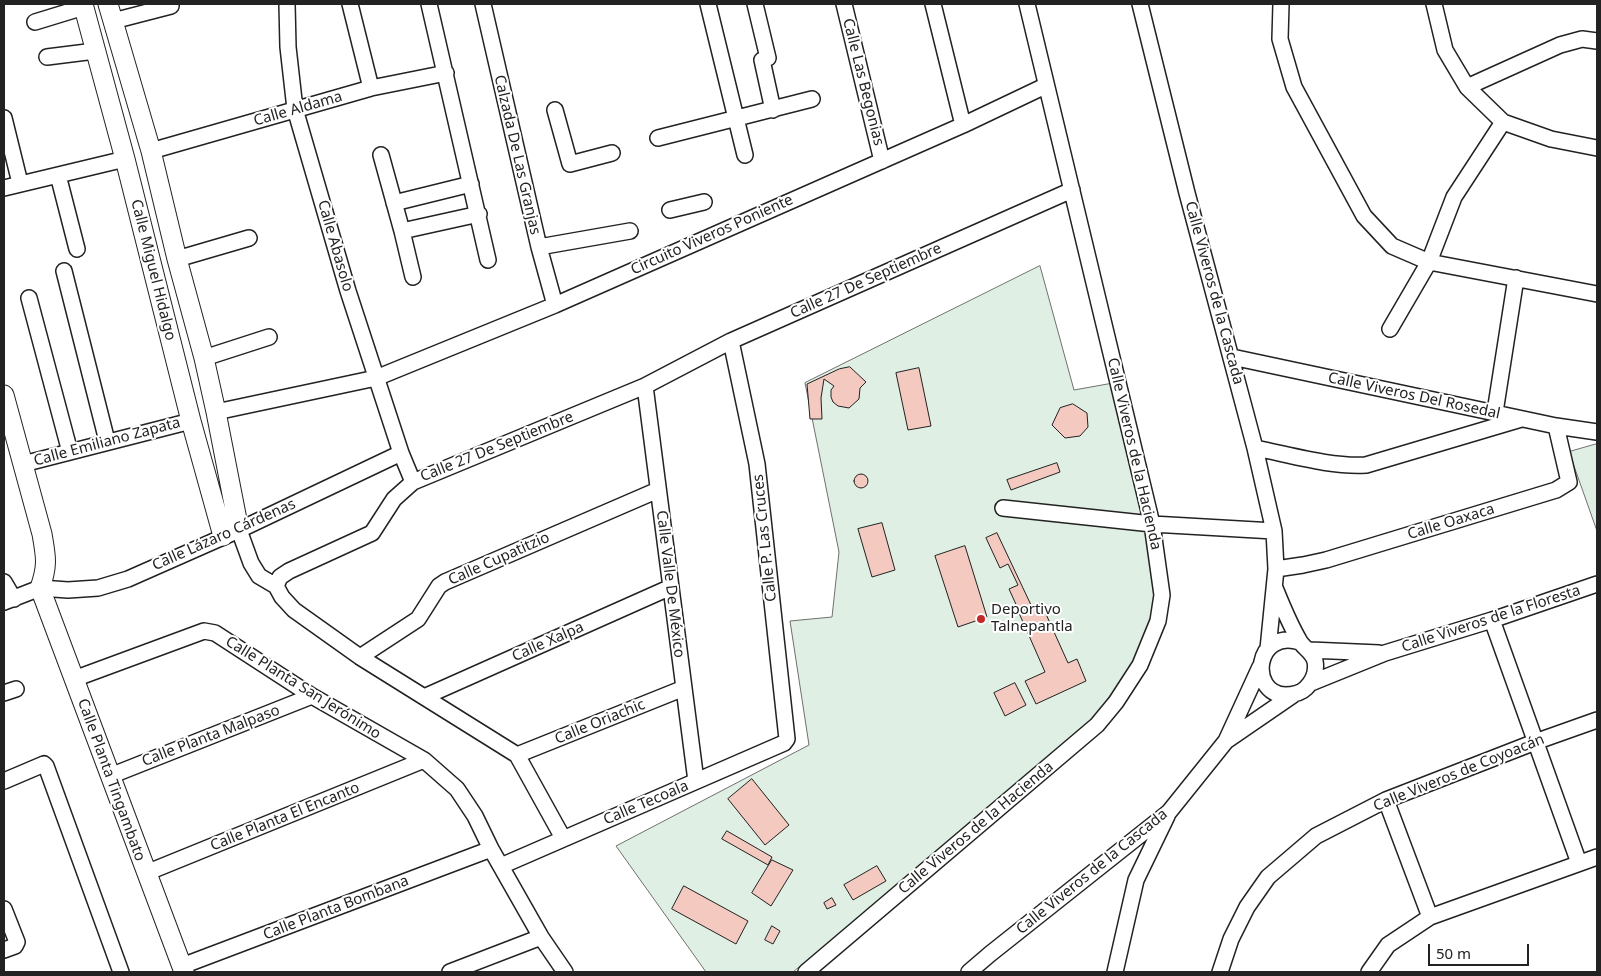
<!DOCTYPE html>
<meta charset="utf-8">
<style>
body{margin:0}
#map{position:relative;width:1601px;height:976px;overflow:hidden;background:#fff;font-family:"Noto Sans",sans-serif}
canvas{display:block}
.frame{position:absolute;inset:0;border:5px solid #222;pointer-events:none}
.scale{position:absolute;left:1428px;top:944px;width:101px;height:22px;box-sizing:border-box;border:2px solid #222;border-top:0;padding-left:6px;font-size:15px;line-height:18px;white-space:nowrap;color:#222;-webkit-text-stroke:4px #fff;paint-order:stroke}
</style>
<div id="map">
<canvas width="1601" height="976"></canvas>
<div class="frame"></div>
<div class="scale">50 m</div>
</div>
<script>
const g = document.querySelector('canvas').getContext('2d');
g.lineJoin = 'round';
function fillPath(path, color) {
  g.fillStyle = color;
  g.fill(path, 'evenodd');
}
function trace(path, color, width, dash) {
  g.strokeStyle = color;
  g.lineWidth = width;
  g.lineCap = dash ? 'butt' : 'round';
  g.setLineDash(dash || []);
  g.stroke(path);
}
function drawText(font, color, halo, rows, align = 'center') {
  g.font = font + ' "Noto Sans",sans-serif';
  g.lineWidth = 4;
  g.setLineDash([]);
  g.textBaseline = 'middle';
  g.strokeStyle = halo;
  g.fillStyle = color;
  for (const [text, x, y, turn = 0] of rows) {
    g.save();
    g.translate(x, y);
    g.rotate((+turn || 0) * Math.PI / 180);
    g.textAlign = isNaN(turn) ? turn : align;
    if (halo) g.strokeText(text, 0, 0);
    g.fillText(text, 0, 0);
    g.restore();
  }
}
const green = new Path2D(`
 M1040,266L1074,390L1113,383L1144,513L1159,596L1135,661L1097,714L1048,762L793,972H706L616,846L809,745L790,621L832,617L839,552L805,383Z
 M1597,444V531L1569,452Z`);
fillPath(green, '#e0efe3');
trace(green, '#6f6f6f', 1);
const building = new Path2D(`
 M850,367L866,382L860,388L859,399L849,408L838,406L833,402L831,397V390L834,386L824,379L821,398L822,419H810L807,384L839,369Z
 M919,368L931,426L908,430L896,373Z
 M1073,404L1087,413L1088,427L1080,436L1065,438L1052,425L1060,408Z
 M1057,463L1060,472L1011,490L1007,480Z
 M854 481a7 7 0 1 1 14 0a7 7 0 1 1-14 0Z
 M882,523L895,570L872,577L858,529Z
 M997,533L1031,605L1019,611L1009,589L1018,585L1008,564L1000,568L986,538Z
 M965,546L987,617L958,627L935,556Z
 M1041,603L1068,663L1077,659L1086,681L1036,704L1025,681L1045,672L1019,613Z
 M1015,683L1026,705L1005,716L994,693Z
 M752,779L789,825L765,845L728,799Z
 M727,831L772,857L768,865L722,839Z
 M772,860L793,870L771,906L752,893Z
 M877,866L886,881L853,900L844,885Z
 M684,886L748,921L736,944L672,909Z
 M832,898L836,905L827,909L824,903Z
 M772,926L780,931L773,944L765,940Z`);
fillPath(building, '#f3c9c0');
trace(building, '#222', 1);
const minor = new Path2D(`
 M287,4L288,47L295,109L348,291L401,453L413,482
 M350,4L371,88
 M429,4L488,260
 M483,4L539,247L555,305
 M708,4L745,155
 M755,4L768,58
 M844,4L882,161
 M933,4L963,125
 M1140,4L1187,193L1255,448L1274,531L1276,569L1268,649
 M1281,4L1280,39L1294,87L1364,216L1392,246L1429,262L1597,294
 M1434,4L1445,50L1467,87L1503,122L1551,139L1597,148
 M113,21L171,6
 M35,22L84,7
 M47,57L95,51
 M762,60L773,110
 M1467,87L1560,45L1582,39L1597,41
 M555,110L570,164L612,153
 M4,118L20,183
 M658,138L812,99
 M151,151L371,88L446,73
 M381,155L402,231L413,277
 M58,175L77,249
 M4,188L125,159
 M394,203L471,184
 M670,210L704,202
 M402,231L479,214
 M539,247L630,231
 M177,259L249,238
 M64,271L107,441
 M29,298L70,452
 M1390,329L1429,262L1454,197L1503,122
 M1232,357L1556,426L1597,432
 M204,358L269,337
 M645,386L696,781
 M216,412L376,378L555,305L963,125L1045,86
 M1495,412L1516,278
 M1255,448C1291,455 1330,467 1366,465L1521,419
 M23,464L191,421
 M1003,508L1152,524L1274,531
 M239,530L251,563L259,576L276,586L282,597L294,610L360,657L517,755L563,838
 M1276,569L1303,565L1326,560L1556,490L1569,482L1556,426
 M4,582L14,599
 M276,586L280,577L289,571L372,533L394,499L413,482L645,386L731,341L1072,190
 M1275,588C1282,605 1289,623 1299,640C1303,648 1312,651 1315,661C1317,671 1313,681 1306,688C1300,694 1293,695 1285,695C1248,693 1255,628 1300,642
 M4,602L40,588L68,590L98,588L128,579L239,530L401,453
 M1492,620L1579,863
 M1310,650L1379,653
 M360,657L418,619L439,586L445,582L658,490
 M74,679L204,631L215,633L312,696L424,760L457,789L475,816L491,849L541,937L565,972
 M1311,683L1385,653L1492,620L1597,584
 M4,693L16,689
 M424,697L671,587
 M1226,741L1293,695
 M517,755L684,688
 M110,776L312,696
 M4,781L44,764L46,766L121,972
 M1386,800L1430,917
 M501,866L784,743L787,739L757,464L731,341
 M146,873L424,760
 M4,909L17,942L15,946L4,950
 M182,966L491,849
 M450,972L541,937
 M806,972L1097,725L1116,702L1140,665L1158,621L1162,595L1152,524L1027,4
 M969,972L990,954L1169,812L1226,741L1260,667
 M1115,972L1136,880L1167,816
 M1220,972L1231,939L1247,907L1268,877L1316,836L1386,800L1535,742L1597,720
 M1369,972L1388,945L1430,917L1597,857`);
const major = new Path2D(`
 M83,4L125,159L191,421L223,536
 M108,4L151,151L177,259L204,358L216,412L239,530
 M4,395L42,534C46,557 48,565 40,588L184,972`);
trace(minor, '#222', 18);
trace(major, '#222', 21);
trace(minor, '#fff', 15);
trace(major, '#fff', 19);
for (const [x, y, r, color] of [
 [981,619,5,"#c62828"]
]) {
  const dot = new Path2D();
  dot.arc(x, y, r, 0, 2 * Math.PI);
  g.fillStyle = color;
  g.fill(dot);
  trace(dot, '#fff', 2);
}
drawText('15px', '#222', '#fff', [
 ["Calle Las Begonias",863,82,76],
 ["Calle Aldama",298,109,-16],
 ["Calzada De Las Granjas",517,155,77],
 ["Circuito Viveros Poniente",712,235,-24],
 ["Calle Abasolo",335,246,74],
 ["Calle Miguel Hidalgo",153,270,76],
 ["Calle 27 De Septiembre",866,281,-24],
 ["Calle Viveros de la Cascada",1214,293,75],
 ["Calle Viveros Del Rosedal",1414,396,12],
 ["Calle Emiliano Zapata",107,442,-15],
 ["Calle 27 De Septiembre",497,447,-22],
 ["Calle Viveros de la Hacienda",1134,454,77],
 ["Calle Oaxaca",1451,522,-17],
 ["Calle Lázaro Cárdenas",224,535,-24],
 ["Calle P. Las Cruces",765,538,-96],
 ["Calle Cupatitzio",499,559,-24],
 ["Calle Valle De México",670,584,83],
 ["Calle Viveros de la Floresta",1491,619,-18],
 ["Calle Xalpa",548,642,-24],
 ["Calle Planta San Jerónimo",303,688,32],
 ["Calle Oriachic",600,722,-22],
 ["Calle Planta Malpaso",211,736,-21],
 ["Calle Viveros de Coyoacán",1459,773,-22],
 ["Calle Planta Tingambato",111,780,70],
 ["Calle Tecoala",646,803,-23],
 ["Calle Planta El Encanto",285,817,-22],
 ["Calle Viveros de la Hacienda",976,828,-40],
 ["Calle Viveros de la Cascada",1092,872,-39],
 ["Calle Planta Bombana",336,908,-21]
]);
drawText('15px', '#222', '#fff', [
 ["Deportivo",991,610],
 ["Talnepantla",991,627]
], 'left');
</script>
